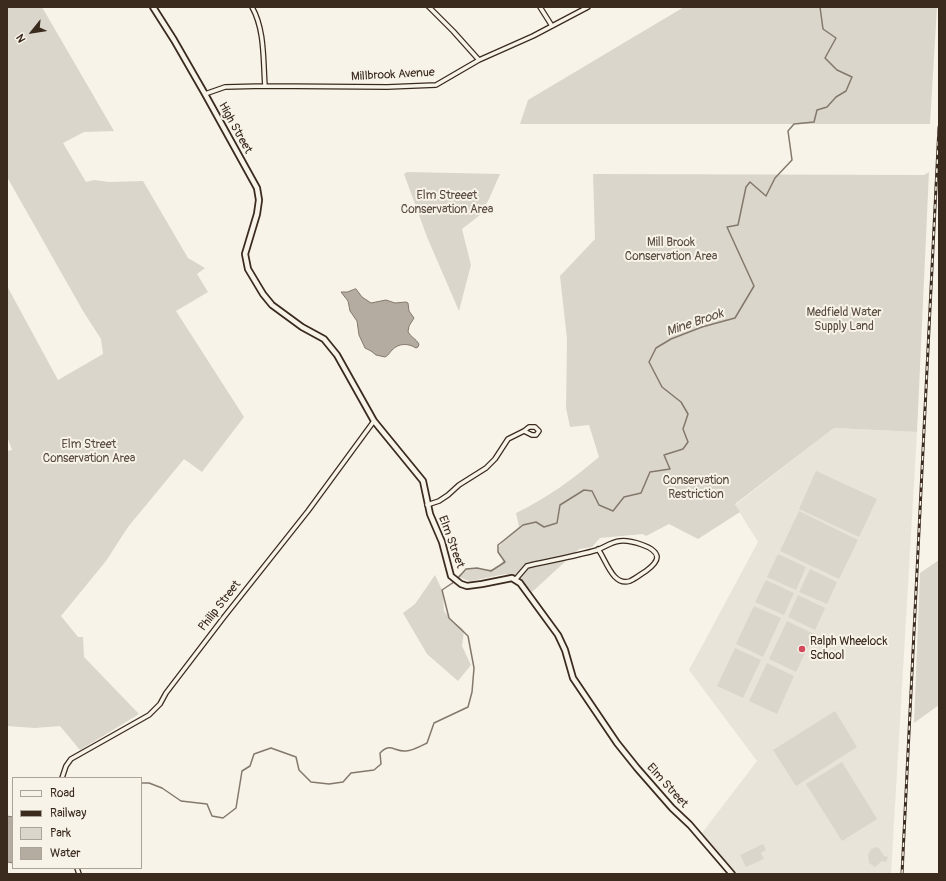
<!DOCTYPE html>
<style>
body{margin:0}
#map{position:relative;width:946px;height:881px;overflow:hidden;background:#f7f3e8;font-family:Pangolin,sans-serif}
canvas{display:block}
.frame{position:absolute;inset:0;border:8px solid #3b2a1e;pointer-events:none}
.legend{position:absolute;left:12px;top:777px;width:130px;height:92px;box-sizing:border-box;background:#f7f3e8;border:1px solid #aca397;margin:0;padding:5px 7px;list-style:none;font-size:12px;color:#3b2a1e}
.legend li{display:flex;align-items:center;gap:8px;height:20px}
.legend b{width:20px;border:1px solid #aca397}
.north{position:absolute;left:12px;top:12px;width:40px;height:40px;-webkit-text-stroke:3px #f7f3e8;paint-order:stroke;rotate:240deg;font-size:11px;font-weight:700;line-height:16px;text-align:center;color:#3b2a1e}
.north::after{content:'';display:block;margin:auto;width:14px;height:18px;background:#3b2a1e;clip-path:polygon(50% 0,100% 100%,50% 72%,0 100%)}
</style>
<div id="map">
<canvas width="946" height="881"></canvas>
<div class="frame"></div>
<ul class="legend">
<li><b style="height:5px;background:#f7f3e8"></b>Road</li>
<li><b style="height:5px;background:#3b2a1e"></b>Railway</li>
<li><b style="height:11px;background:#dbd6cb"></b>Park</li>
<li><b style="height:11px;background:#b4aca0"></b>Water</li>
</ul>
<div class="north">N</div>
</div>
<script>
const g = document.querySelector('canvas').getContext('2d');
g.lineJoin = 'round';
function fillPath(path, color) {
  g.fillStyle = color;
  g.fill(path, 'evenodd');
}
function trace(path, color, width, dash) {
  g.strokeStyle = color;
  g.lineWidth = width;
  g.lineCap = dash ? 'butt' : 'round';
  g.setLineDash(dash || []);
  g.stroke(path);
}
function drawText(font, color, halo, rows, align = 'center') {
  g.font = font + ' Pangolin,sans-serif';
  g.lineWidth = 4;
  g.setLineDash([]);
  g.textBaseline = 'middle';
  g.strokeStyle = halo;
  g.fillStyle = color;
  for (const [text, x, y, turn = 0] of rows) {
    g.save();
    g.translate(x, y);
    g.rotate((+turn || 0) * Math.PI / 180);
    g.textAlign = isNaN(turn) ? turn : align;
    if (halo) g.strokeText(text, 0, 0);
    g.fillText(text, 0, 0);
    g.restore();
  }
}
fillPath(new Path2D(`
 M834,428L917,432L891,874H737L702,833L757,761L689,670L758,542L735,505Z`), '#e9e4d9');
fillPath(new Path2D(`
 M7,7H42L114,131L84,132L63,143L86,182L94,180L109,182L143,181L188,258L205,268L197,274L208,292L176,311L244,417L202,472L184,459L128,527L106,561L61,616L78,637H83L84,657L139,714L80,750L60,726L35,728L7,726V451L12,450L7,436V286L58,380L103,354L101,339L83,311L7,177Z
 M684,7H937L930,124H520L528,100Z
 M407,172L500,174L489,199L480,215L462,229L471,265L459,311L427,237L404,174Z
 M929,172L917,432L834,428L735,504L740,512L698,539L669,524L646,536L643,534L600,538L592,547L579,549L532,592L519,578L505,574L471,581L466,580L457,576L469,568C481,567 498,575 503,560C501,557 498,555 498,551C498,544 513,531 519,527L516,513C547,498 573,479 599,457L589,425L570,427L566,408L567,339L560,276L595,239L593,174L924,175Z
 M816,471L877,499L859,537L799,509Z
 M799,511L858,540L839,579L780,551Z
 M778,554L806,567L796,590L767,577Z
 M939,560V705L914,723L920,573Z
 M810,569L837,582L827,604L799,592Z
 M435,575L443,592L444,611L451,620L462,628L464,631L462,646L471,665L458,681L427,654L403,613L415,604Z
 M766,580L794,593L784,615L755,602Z
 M798,595L825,608L815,630L788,617Z
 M754,606L781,618L763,657L736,644Z
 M787,621L814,634L796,672L769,659Z
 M735,648L761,660L743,698L717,686Z
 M767,663L794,676L777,714L749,701Z
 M835,711L857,747L796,786L773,750Z
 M842,762L877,819L842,841L806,784Z
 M763,844L766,850L761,853L764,859L746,867L740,855Z
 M877,847L879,848L884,856L888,857L886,862L882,861L875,867L869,863L868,855L871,849Z`), '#dbd6cb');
const water = new Path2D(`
 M356,289L362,297L371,303L386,300L395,303L406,302L408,303L409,311L414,318L409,326L408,332C411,337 416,339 419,344L418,347L416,348C408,343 399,343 392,350C389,353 389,355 385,357L376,355L371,351L365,348L359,335L357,321L350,311L348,301L341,292H347Z
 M7,816L13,817V863L7,862Z`);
fillPath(water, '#b4aca0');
trace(water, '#84786c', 1);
trace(new Path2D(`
 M458,578L466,569L477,568L491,571L505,562L498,552V545L523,525L536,522L544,527L557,523L560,505L584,490L592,491L599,505L613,511L624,497L641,493L650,472L670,469L664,455L683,449L688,442L683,429L688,414L681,402L662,387L649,362L656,348L671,339L702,327L735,318L754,286L727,227L738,225L746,187L750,182L766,196L775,178L792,160L788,131L794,124L814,122L817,110L827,107L836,97L846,91L852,77L837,70L825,58L836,38L823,29L820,7
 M141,783H149L162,788L181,801L207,804L212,816L223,818L236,808L242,771L250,766L254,754L271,748L296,757L299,770L311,782L329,784L343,782L351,773L374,770L381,764L380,753C391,742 394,752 406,751C412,751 421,746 427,743L434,723L468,707L472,692L474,668L468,636L449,618L442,590L454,582`), '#84786c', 1.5);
const minor = new Path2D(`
 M252,7C265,30 263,60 265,86
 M429,7L453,31L479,60
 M540,7L552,26
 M205,94L225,87L265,86L387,87L436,85L479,60L533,36L588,7
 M427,505L439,501L448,495L459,485L486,468L495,459L508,439L524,431L529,427H535L539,431L536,435H532L524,431
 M515,580L527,566L531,565C553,560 576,556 597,550C605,547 611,542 620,541C629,540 656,546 657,557C657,563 650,568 646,571C641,574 635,579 630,581C613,587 606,560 598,549
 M62,778L66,766L71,759L149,715L160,704L166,693L224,617L308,511L374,421
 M77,868L79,874`);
const tertiary = new Path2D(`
 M153,7L174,40L205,94L257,188L259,200L257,214L245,254L248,269L263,294L272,305L302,327L324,339L337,355L374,421L423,481L430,514L442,542L451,576L461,584L467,586L482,584L512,578L520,583L558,635L565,650L573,678L617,743L637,768L672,808L690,825L732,874`);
trace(minor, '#3b2a1e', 6);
trace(tertiary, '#3b2a1e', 8);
trace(minor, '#f7f3e8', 3.5);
trace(tertiary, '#f7f3e8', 4.5);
const rail = new Path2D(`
 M902,874L939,127`);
trace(rail, '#3b2a1e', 3);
trace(rail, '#f7f3e8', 1.5, [4.5]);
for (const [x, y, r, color] of [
 [802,649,4,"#d1495b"]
]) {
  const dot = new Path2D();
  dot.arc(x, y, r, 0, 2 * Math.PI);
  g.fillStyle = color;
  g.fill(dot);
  trace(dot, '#f7f3e8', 1.5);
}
drawText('12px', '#3b2a1e', '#f7f3e8', [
 ["Millbrook Avenue",393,75,-3],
 ["High Street",235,128,61],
 ["Elm Street",451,542,70],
 ["Philip Street",220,606,-52],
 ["Elm Street",667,786,48]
]);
drawText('12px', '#5b4c41', '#f7f3e8', [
 ["Elm Streeet",447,196],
 ["Conservation Area",447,210],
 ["Mill Brook",671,243],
 ["Conservation Area",671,257],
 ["Medfield Water",844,313],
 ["Supply Land",844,327],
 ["Elm Street",89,445],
 ["Conservation Area",89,459],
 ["Conservation",696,481],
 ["Restriction",696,495]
]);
drawText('12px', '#3b2a1e', '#f7f3e8', [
 ["Ralph Wheelock",810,642],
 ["School",810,656]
], 'left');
drawText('italic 13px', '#5f5145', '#f7f3e8', [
 ["Mine Brook",695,323,-19]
]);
</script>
